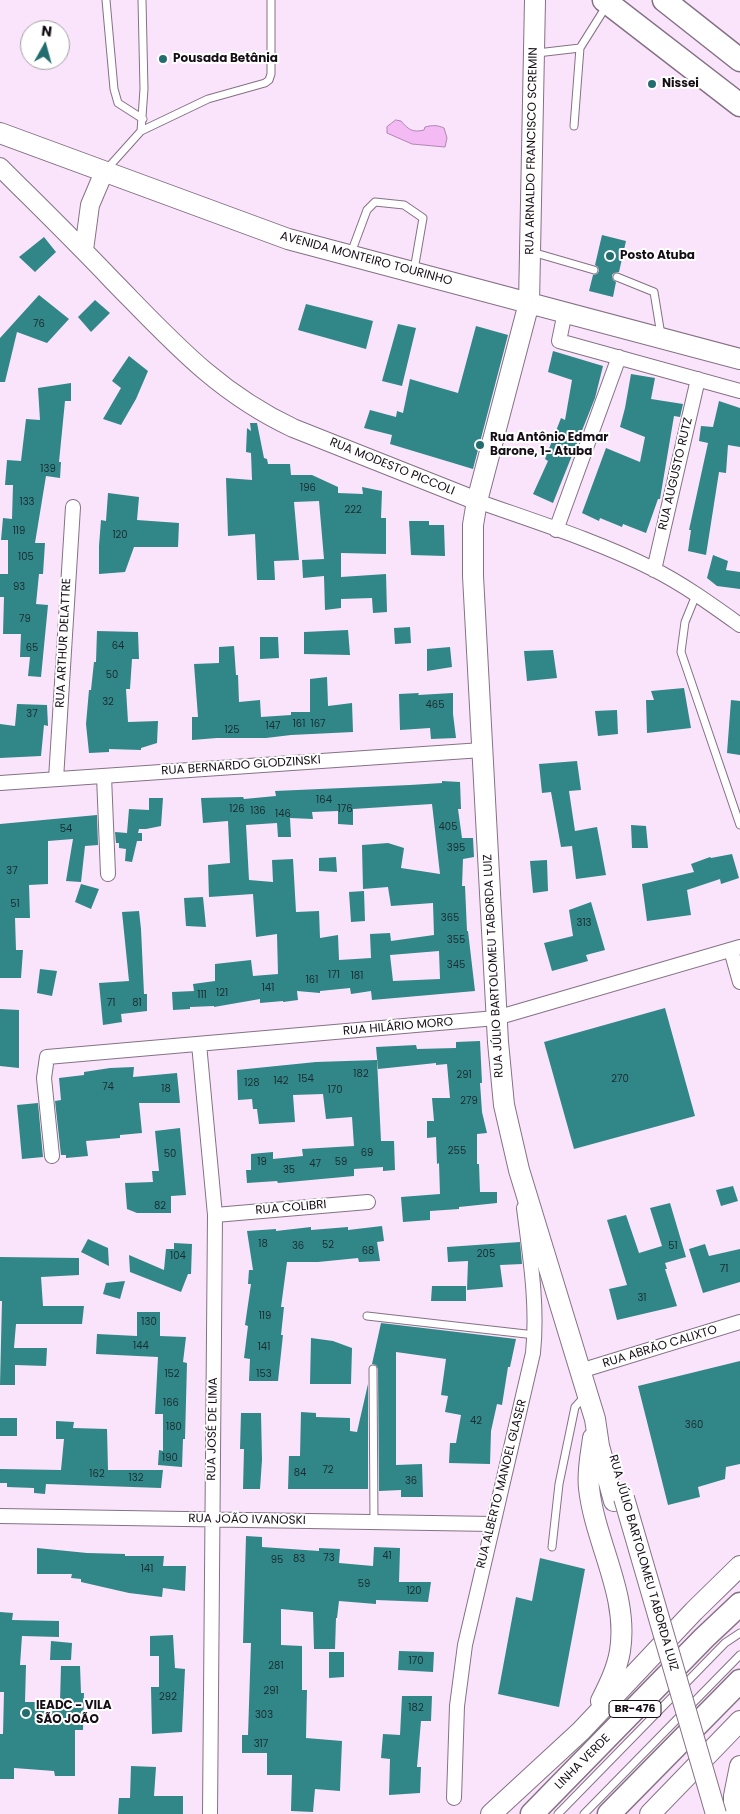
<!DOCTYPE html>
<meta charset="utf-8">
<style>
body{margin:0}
#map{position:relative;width:740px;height:1814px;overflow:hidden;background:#fae4fb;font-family:Poppins,sans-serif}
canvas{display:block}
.north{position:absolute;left:20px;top:20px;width:50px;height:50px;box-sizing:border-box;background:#fff;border:1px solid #a19fa2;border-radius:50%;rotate:7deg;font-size:14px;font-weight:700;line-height:20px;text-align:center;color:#150e16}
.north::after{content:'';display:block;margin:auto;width:18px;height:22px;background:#226e6f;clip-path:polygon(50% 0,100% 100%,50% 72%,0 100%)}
</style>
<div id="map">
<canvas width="740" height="1814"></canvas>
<div class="north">N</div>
</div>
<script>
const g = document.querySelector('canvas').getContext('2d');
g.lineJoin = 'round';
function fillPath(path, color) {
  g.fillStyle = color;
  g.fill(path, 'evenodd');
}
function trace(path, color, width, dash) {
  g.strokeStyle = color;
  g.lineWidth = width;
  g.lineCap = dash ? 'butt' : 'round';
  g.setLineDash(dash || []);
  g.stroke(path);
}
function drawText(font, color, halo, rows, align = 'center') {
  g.font = font + ' Poppins,sans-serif';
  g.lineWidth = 4;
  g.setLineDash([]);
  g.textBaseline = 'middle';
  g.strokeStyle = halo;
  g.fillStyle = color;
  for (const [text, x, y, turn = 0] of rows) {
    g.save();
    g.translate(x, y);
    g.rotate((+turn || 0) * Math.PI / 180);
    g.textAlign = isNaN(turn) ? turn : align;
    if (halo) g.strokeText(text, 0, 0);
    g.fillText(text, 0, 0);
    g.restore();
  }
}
const water = new Path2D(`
 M396,120L401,121C408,129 412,133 424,130L425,127C433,125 437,125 444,128L447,138L445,147L412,144L387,133V127Z`);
fillPath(water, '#f3baf4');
trace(water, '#b086b1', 1);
fillPath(new Path2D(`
 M602,235L626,241L619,272L614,273L612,275L613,280L616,282L613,297L589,291L593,275L597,274L599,271L598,267L595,265Z
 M44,237L56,252L35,272L19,257Z
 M39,295L69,319L47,343L17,332L5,382H0V338Z
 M95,300L110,313L91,332L78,317Z
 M306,304L373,321L366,349L298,330Z
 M398,324L416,328L402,386L382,381Z
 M476,326L508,335L473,469L390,444L392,435L364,428L370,410L396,417L397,411L403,413L410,379L458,393Z
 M553,351L603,366L595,398L553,503L533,494L548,461L545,459L561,418L565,420L572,380L548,372Z
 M129,356L148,371L136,399L121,425L103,419L121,388L112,381Z
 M631,374L655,378L651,399L683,404L680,417L674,416L660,499H658L646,533L623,524L622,527L600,518L599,521L582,513L606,448L640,462L645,437L620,427L625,408Z
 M71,383V401H65L59,462H61L60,478L46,476L35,543H45L43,574H39L36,604L48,605L41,677L28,676L30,657H20L21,634H3L4,597H0V574H8V540H1L3,518L12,519L13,485H5L7,460L21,461L26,419L40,420L38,388Z
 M719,401L740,408V447L728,445L726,473L719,472L706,555L688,551L691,530H689L708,443L699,441L701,426L713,427Z
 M250,423H257L264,458L267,459L268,464H290L291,475H312L338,487V493L363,494L362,487L382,491L381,518H386V554L341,553V577L386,574L387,612L373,613L372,598L341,599V608L325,610L324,576L303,578L302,560L324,559L319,501L294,502L299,560L274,561L275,580H257L255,534L228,536L226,478L252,480L251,453L246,452L247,428L251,431Z
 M108,493L139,497L137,520L179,523L178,547H134L125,572L99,574V546L101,520L106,521Z
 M409,521H429V525H444L445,556L411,555Z
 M713,555L728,561L726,570L740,572V589L717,586L707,578Z
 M410,627L411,643L395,644L394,628Z
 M348,630L350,655L304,654V632Z
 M97,631L138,632L139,659H132L130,689H126L128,722L158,721L157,743L141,748V750L109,749V752L89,753L86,724L89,690H91L94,662H96Z
 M260,637H278L279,658L260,659Z
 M234,646L236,675H238L239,702L260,700L261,717L291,715V712H310V679L327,677L328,706L352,703L353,732L291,735L266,738H217L192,740V717H198L194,664L219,663V647Z
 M450,647L452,667L427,671V649Z
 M553,650L557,678L527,681L524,651Z
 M684,688L691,728L647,733L646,700H654L651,691Z
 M419,693L418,695L453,693V714L456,738L431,739L430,728L400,730L399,694Z
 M731,700L740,701V755L727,753Z
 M17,704L47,705L48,726L44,725L41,756L0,758V724L15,726Z
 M617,710L618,734L598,736L595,711Z
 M577,761L581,790L569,791L575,831L597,827L606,875L576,879L572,846L561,847L551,792L542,793L539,764Z
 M442,781L460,782L461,809H458L462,838H473L474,857L463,859L462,886H465L467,931H468L475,991L372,1000L371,991L351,994L350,988L320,991V993L297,991L298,1000L283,1002V1001L260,1003V999L214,1007V1006L190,1007V1009L173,1010L172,992L194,991L193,984L215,981V964L251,960L253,976L278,974L277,934L256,937L253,894L209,897L208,865L230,863L228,821L203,823L201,798L243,797L244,799L276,796L275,791L410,785L442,783ZM432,804L440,874L401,868L404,848L388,843L362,845L363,889L388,887L391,906L433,903L434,935L391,941L390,933L370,934L371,958L339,960L338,935L320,938L319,911L296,912L293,859L272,860L273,882L249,880L246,825L277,823L278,837H291L290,818L313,819L312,812L338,811V824L353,825V809ZM439,951L440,979L393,981L390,955Z
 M149,798H163L161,826L146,829H139L138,833H142V841H137L132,862L125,861L126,849L119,848V843H116L115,832L127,833L129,809L149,810Z
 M97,815L98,845L85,846L81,882L66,881L73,839L48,841V884L29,885L30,918H15L16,950H23L21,978H0V824Z
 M631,825L646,826L648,848H632Z
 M732,854L739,878L721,884L720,879L687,890L691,915L647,921L642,884L694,872L691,864L710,857L711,858Z
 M336,857L337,872L319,871V858Z
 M547,860L548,891L533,893L530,861Z
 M81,884L99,889L91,909L75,902Z
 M364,891L365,921L351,922L349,892Z
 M203,897L206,927L186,926L184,898Z
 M591,902L605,950L586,955L588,961L552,971L544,943L573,936L569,910Z
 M139,911L141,929L144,994H147V1011L121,1014L122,1022L103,1025L99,983L129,981L122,912Z
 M40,969L57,971L52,996L37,993Z
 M665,1008L695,1116L574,1149L544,1042Z
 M0,1009L19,1010V1068L0,1066Z
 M480,1041L482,1083H480L482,1112L487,1133L477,1134V1164H479L480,1192H497V1203L459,1207V1209L430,1211V1220L403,1222L401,1197L440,1194L439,1163L437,1164L436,1137L427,1138V1121H434L432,1098H450L447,1064L436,1065V1063L378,1069L376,1047L416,1045L417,1049L456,1048V1042Z
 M377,1060L381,1141H394L395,1170L383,1171V1167L354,1169V1176L278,1183L277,1181L247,1183L246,1170H251V1154L273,1152V1159L303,1156L302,1149L354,1146L352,1117L326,1119L323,1094L293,1095L295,1122L259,1124L257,1109H253L252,1099L238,1100L237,1070L316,1062Z
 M134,1067L133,1077L177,1073L180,1103H139L142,1133L120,1135V1138L86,1141L88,1156L66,1158V1155H61L55,1101L61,1100L59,1078L84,1075V1072L110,1068Z
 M38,1103L43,1157L22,1159L17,1105Z
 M180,1128L186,1195L171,1196V1213H137L127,1209L125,1183L153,1182L152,1171H159L155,1131Z
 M733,1186L738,1201L721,1206L716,1190Z
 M670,1203L686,1257L665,1263L667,1269H665L677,1306L617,1320L609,1289L627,1285L607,1220L626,1215L639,1253L662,1246L650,1208Z
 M382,1226L384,1241L377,1242L380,1261L359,1262L358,1258L318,1262H287L281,1307H284L281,1335H283L278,1381H249L250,1359L244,1358L248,1326L245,1325L251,1284H248L249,1270H253L247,1231L276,1229V1231L311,1227V1230L348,1227V1230Z
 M88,1239L108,1248L109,1266L81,1252Z
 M520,1242L522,1264L500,1265L503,1287L467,1290L468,1261L448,1262L447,1247Z
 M174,1243L192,1244L191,1274H188L181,1292L130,1272L129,1255L164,1270L166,1249H174Z
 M705,1244L709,1256L740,1249V1282L703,1293L689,1249Z
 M0,1257L79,1258V1275L41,1277L43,1306H84L82,1324H16L14,1348H47L46,1366L15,1365V1385H0L2,1301H0Z
 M125,1281L120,1299L103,1294L106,1283Z
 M432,1286H466V1301H431Z
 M137,1312H160V1336L186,1337L183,1362L187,1363L185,1439H183L182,1467L158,1465L159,1450L163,1451V1414H155L158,1357L96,1354L97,1334L137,1336Z
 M381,1323L516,1339L510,1367H508L502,1405L497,1404L491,1431L490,1464L449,1463L450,1443H456L461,1415L445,1412L448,1396L441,1395L446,1359L396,1352V1465L422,1464L423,1497H401V1490L379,1491L378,1369L376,1365L372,1364Z
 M311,1338L333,1341L352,1348L351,1384H310Z
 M740,1361V1464L726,1467L725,1479L698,1487L700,1497L668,1505L638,1386Z
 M368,1384V1489H288L289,1456H300L301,1412L316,1413V1417L350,1418V1431L357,1432Z
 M241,1413H261L262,1460L260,1489H243L244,1449H240Z
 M0,1418H17V1436H0Z
 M56,1421L74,1422L73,1428L107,1429L108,1470H163L161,1488L46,1484L45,1494L34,1493V1488L7,1487V1483H0V1469L61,1470L64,1439H56Z
 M246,1536L262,1537V1547L319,1551V1548L340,1549L339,1563L373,1566L374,1547L400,1548L399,1582H431L428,1602L376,1600V1604L339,1601L337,1618H336L335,1649H314L313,1612L281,1609V1645L302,1646V1690H307L306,1738L342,1741L340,1791L315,1789L313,1812L291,1811L292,1775H267V1753H242V1735H248L251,1643H243Z
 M37,1548L87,1553L125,1554V1556H164L163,1566H186L185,1591L163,1588L162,1597L129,1593L81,1582V1579L71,1578L72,1574H37Z
 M540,1558L585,1569L559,1707L498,1694L516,1597L532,1601Z
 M0,1612L13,1613L12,1620L59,1621V1637L22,1636L20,1665H26L25,1702H60L61,1666H80L81,1693H84L83,1730H75V1776H55L54,1771L14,1768V1779H0V1734H3L4,1692H0Z
 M173,1635L175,1668L185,1669L182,1732L152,1734L151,1687H159V1656H150V1636Z
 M51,1641L72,1643L71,1660H50Z
 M399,1651L434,1652L433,1672L398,1670Z
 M329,1652H344V1677L329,1678Z
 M402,1696H432L431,1721H421L417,1767H421L420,1793L389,1795L390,1759L381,1758L383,1734L400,1735Z
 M131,1766L156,1767L154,1796H183V1814H118L119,1798H130Z`), '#318687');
const service = new Path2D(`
 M106,0L114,89L118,103L143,119
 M537,53L580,48L607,5
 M574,126L580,48
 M141,131L208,99L265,83L269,80L271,74V0
 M106,170L141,131L144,89L142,0
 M532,252L594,270
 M351,253L367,210L375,202L404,205L423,218L414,270
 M617,277L654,292L661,335
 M696,595L685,622L681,652L740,825
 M367,1316L535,1335
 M373,1369L374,1522
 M552,1547L559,1484L575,1407L585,1396
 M558,1814L725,1643L740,1633
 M584,1814L740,1655`);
const minor = new Path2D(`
 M565,312L559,341L740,391
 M477,501C536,522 597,541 653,569C683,584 712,605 740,625
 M556,530L619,357
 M654,570L698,379
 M104,776L108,874
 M56,779L73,507
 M0,783L482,750
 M731,950L740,982
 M199,1044L215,1215L210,1814
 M52,1156L44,1078L47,1057L496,1018L740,947
 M215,1215L368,1202
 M580,1371L740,1322
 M0,1516L493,1524
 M454,1798L457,1706L465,1645L533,1353C538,1305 530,1256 524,1208`);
const tertiary = new Path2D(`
 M0,167C38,205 76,242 112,280C170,339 216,392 293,428L477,501
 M84,250L90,205L104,172`);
const secondary = new Path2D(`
 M535,0L529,303L477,501L473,525V576L498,1042L504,1105L519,1170L595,1419L599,1446L614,1501
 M0,133L288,239L740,359
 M593,1438C591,1454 587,1471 589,1488C595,1543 629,1594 620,1651C617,1669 609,1685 601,1701
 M491,1814L581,1731L694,1611L740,1566
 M650,1814L740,1721
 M734,1814V1796L740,1766`);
const trunk = new Path2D(`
 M604,0L740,105
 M664,0L740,60
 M532,1814L704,1638L740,1604
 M609,1814L740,1681`);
trace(service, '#857185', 9);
trace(minor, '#857185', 16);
trace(tertiary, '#857185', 20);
trace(secondary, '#857185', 22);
trace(trunk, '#857185', 25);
trace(service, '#fff', 7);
trace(minor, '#fff', 14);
trace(tertiary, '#fff', 18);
trace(secondary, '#fff', 20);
trace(trunk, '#fff', 22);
const secondaryBridge = new Path2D(`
 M624,1498L716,1814`);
trace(secondaryBridge, '#857185', 22, []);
trace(secondaryBridge, '#fff', 20);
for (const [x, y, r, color] of [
 [163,59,5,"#226e6f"],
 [652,84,5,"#226e6f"],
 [610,256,5,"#226e6f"],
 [480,445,5,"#226e6f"],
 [26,1713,5,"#226e6f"]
]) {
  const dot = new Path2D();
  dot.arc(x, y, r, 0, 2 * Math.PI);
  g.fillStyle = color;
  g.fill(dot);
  trace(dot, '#fff', 2);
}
drawText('10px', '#1c2c32', null, [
 ["76",39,324],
 ["139",48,469],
 ["196",308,488],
 ["133",27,502],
 ["222",353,510],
 ["119",19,531],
 ["120",120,535],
 ["105",26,557],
 ["93",19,587],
 ["79",25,619],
 ["64",118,646],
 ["65",32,648],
 ["50",112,675],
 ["32",108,702],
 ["465",435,705],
 ["37",32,714],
 ["161",299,724],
 ["167",318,724],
 ["147",273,726],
 ["125",232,730],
 ["164",324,800],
 ["126",237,809],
 ["176",345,809],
 ["136",258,811],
 ["146",283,814],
 ["405",448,827],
 ["54",66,829],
 ["395",456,848],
 ["37",12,871],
 ["51",15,904],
 ["365",450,918],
 ["313",584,923],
 ["355",456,940],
 ["345",456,965],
 ["171",334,975],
 ["181",357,976],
 ["161",312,980],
 ["141",268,988],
 ["121",222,993],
 ["111",202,995],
 ["71",111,1003],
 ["81",137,1003],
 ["182",361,1074],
 ["291",464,1075],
 ["154",306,1079],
 ["270",620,1079],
 ["142",281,1081],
 ["128",252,1083],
 ["74",108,1087],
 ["18",166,1089],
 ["170",335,1090],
 ["279",469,1101],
 ["255",457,1151],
 ["69",367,1153],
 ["50",170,1154],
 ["19",262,1162],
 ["59",341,1162],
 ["47",315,1164],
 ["35",289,1170],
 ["82",160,1206],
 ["18",263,1244],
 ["52",328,1245],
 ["36",298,1246],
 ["51",673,1246],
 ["68",368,1251],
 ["205",486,1254],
 ["104",178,1256],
 ["71",724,1269],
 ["31",642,1298],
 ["119",265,1316],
 ["130",149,1322],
 ["144",141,1346],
 ["141",264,1347],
 ["152",172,1374],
 ["153",264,1374],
 ["166",171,1403],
 ["42",476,1421],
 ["360",694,1425],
 ["180",174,1427],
 ["190",170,1458],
 ["72",328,1470],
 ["84",300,1473],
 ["162",97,1474],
 ["132",136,1478],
 ["36",411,1481],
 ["41",387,1556],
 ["73",329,1558],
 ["83",299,1559],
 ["95",277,1560],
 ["141",147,1569],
 ["59",364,1584],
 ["120",414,1591],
 ["170",416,1661],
 ["281",276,1666],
 ["291",271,1691],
 ["292",168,1697],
 ["182",416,1708],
 ["303",264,1715],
 ["317",261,1744]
]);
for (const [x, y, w] of [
 [635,1709,52]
]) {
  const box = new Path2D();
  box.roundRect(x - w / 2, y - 8.5, w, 17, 4);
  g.fillStyle = '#fff';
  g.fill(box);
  trace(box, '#150e16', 1);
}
drawText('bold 11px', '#150e16', null, [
 ["BR-476",635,1709]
]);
drawText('bold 12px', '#150e16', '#fff', [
 ["Pousada Betânia",173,59],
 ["Nissei",662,84],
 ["Posto Atuba",620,256],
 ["Rua Antônio Edmar",490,438],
 ["Barone, 1- Atuba",490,452],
 ["IEADC - VILA",36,1706],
 ["SÃO JOÃO",36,1720]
], 'left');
drawText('12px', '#150e16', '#fff', [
 ["RUA ARNALDO FRANCISCO SCREMIN",532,151,-89],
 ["AVENIDA MONTEIRO TOURINHO",366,259,15],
 ["RUA MODESTO PICCOLI",392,467,22],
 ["RUA AUGUSTO RUTZ",676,474,-77],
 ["RUA ARTHUR DELATTRE",64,643,-87],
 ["RUA BERNARDO GLODZINSKI",241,766,-4],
 ["RUA JÚLIO BARTOLOMEU TABORDA LUIZ",494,966,-93],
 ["RUA HILÁRIO MORO",398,1027,-5],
 ["RUA COLIBRI",291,1208,-5],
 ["RUA ABRÃO CALIXTO",660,1347,-17],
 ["RUA JOSÉ DE LIMA",213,1429,-89],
 ["RUA ALBERTO MANOEL GLASER",502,1484,-76],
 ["RUA JOÃO IVANOSKI",247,1520,1],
 ["RUA JÚLIO BARTOLOMEU TABORDA LUIZ",643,1563,74],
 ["LINHA VERDE",583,1762,-45]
]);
</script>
